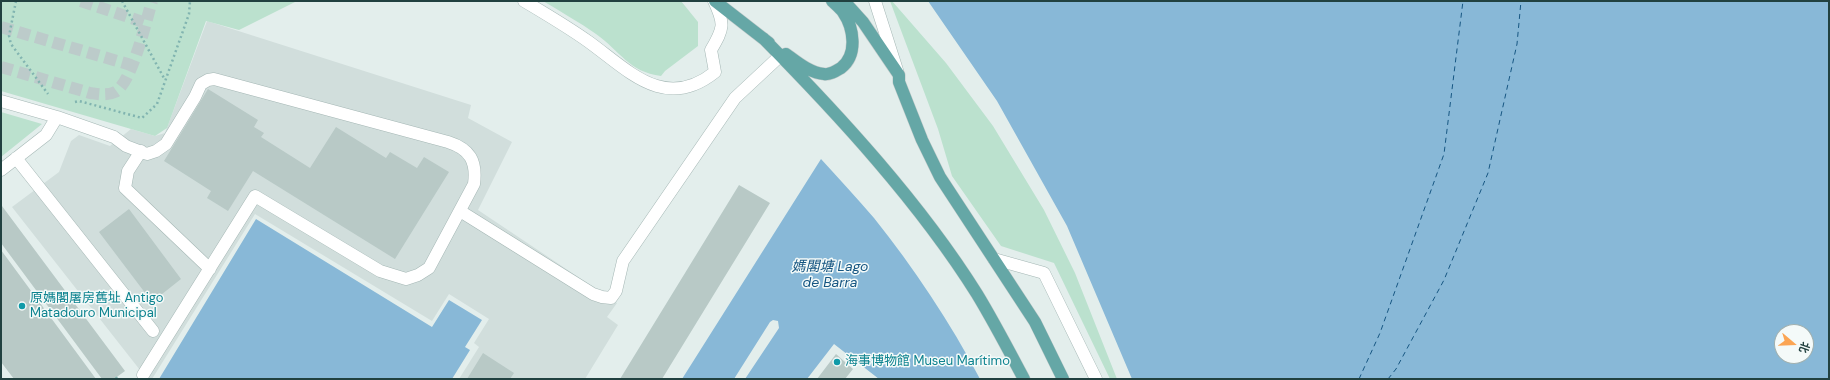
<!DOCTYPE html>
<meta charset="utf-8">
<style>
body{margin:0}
#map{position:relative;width:1830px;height:380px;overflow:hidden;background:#e3eeec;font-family:"DM Sans","Noto Sans SC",sans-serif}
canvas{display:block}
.frame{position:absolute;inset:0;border:2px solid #214140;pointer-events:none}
.north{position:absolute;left:1774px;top:324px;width:40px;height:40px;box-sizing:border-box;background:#f4faf9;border:1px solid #a0b0af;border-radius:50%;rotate:109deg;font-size:11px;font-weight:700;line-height:16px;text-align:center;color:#214140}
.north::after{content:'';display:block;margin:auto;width:14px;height:18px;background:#fba554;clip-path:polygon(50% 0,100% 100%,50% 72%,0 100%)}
</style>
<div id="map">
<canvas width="1830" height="380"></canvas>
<div class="frame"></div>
<div class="north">北</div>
</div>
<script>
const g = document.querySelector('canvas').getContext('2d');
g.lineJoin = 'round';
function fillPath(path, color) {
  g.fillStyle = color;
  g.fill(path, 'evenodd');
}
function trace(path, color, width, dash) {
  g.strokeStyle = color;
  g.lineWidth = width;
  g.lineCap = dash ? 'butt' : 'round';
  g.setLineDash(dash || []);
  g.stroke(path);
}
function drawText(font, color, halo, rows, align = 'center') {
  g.font = font + ' "DM Sans","Noto Sans SC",sans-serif';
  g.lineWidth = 3;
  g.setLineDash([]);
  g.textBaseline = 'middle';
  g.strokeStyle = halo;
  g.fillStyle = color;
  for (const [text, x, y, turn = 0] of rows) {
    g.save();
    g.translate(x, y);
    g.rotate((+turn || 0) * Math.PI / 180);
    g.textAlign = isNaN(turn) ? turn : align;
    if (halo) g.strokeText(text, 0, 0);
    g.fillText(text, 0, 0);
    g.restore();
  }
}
fillPath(new Path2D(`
 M207,21L471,105L468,118L512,142L478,210L617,303L607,317L618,325L585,379H459L479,347L474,343L489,319L449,294L432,321L255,214L152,379H147L12,207L59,172L71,141L79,135L110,146L131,129L155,136L165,133Z`), '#d1dedc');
fillPath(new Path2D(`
 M1,1H297L239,30L206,21L167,128L155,136L1,91Z
 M543,1H681L698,22V46L665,71L661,76C629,72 620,51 596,34C579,22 561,12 543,1Z
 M890,1H892L946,63L993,126L1044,210L1075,273L1117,379H1110L1054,263L1001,246L952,176L938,129Z
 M1,112L42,124L1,157Z`), '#bbe1ce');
fillPath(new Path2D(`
 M928,1H1829V379H1132L1067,226L997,101ZM1782,332H1806V356H1782Z
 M821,159C839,179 857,198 874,218C914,268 950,322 980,379H879L834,344L807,379H745L779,328L778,321L773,320L770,322L734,379H682Z
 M256,219L432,327L449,300L482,320L465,347L470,350L452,379H159Z`), '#88b8d7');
trace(new Path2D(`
 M1359,379L1380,333L1444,154L1463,1
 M1388,379L1396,369L1444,280L1488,173L1517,44L1521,1`), '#165682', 1, [5, 4]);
fillPath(new Path2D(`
 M208,89L258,120L254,127L264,133L261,137L310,168L336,127L386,158L390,152L417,168L424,157L449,172L395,259L253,171L228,211L207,198L211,191L164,161Z
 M739,185L770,203L662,379H620Z
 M2,206L125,371L114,379H102L1,243V207Z
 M129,209L181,279L152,302L99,232Z
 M1,250L96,379H14L1,362Z
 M483,353L514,373L510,379H467Z
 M836,354L853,369L845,379H817Z`), '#b8c9c6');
trace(new Path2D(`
 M81,1L146,23
 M1,27L131,65
 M1,67L90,93C98,94 107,96 115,92C132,83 146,21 152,1`), '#bccbca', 12, [12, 6]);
const minor = new Path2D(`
 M524,1C546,14 568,27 589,42C629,71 665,112 715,72L711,50C724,28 725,24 714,1
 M875,1L897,70
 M1,101L57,117L114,137L126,146L147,154L156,151L166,144L195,97L201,84L208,80L214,79L448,142C470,149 477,161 474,184L429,268L418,275L406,279L380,271L255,196L143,375
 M141,151L128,171L125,188L210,269
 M16,158L153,331
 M1,170L46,135L57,117
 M460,211L593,294L602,297L611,298L616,291L623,261L735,98L780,56
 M994,259L1044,273L1096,379`);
const major = new Path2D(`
 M715,1L769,43
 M844,1L863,22L899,75V82L922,140L940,177L1035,322L1063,379
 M763,38C839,115 920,203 977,294C994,322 1009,351 1024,379
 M786,54C797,62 810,73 824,74C830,75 836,71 841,68C858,55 854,28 843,12C840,8 835,4 832,1`);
trace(minor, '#a5b7b5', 13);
trace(major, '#c1caca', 13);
trace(new Path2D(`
 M16,1L9,36L11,44L48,94
 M122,1L165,80
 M75,102L79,101L142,118L157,104L189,14L190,1
 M116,377L117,379`), '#81b4b0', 2.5, [2, 3]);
trace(minor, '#fff', 12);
trace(major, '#65a7a6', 12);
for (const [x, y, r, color] of [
 [22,306,4,"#0f9aa8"],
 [837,362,4,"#0f9aa8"]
]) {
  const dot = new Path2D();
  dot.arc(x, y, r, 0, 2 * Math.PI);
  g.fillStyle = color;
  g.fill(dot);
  trace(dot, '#f4faf9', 1.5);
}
drawText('13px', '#0d838f', '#f4faf9', [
 ["原媽閣屠房舊址 Antigo",30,299],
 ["Matadouro Municipal",30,314],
 ["海事博物館 Museu Marítimo",845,362]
], 'left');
drawText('italic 14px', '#165682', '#f4faf9', [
 ["媽閣塘 Lago",830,267],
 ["de Barra",830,283]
]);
</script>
